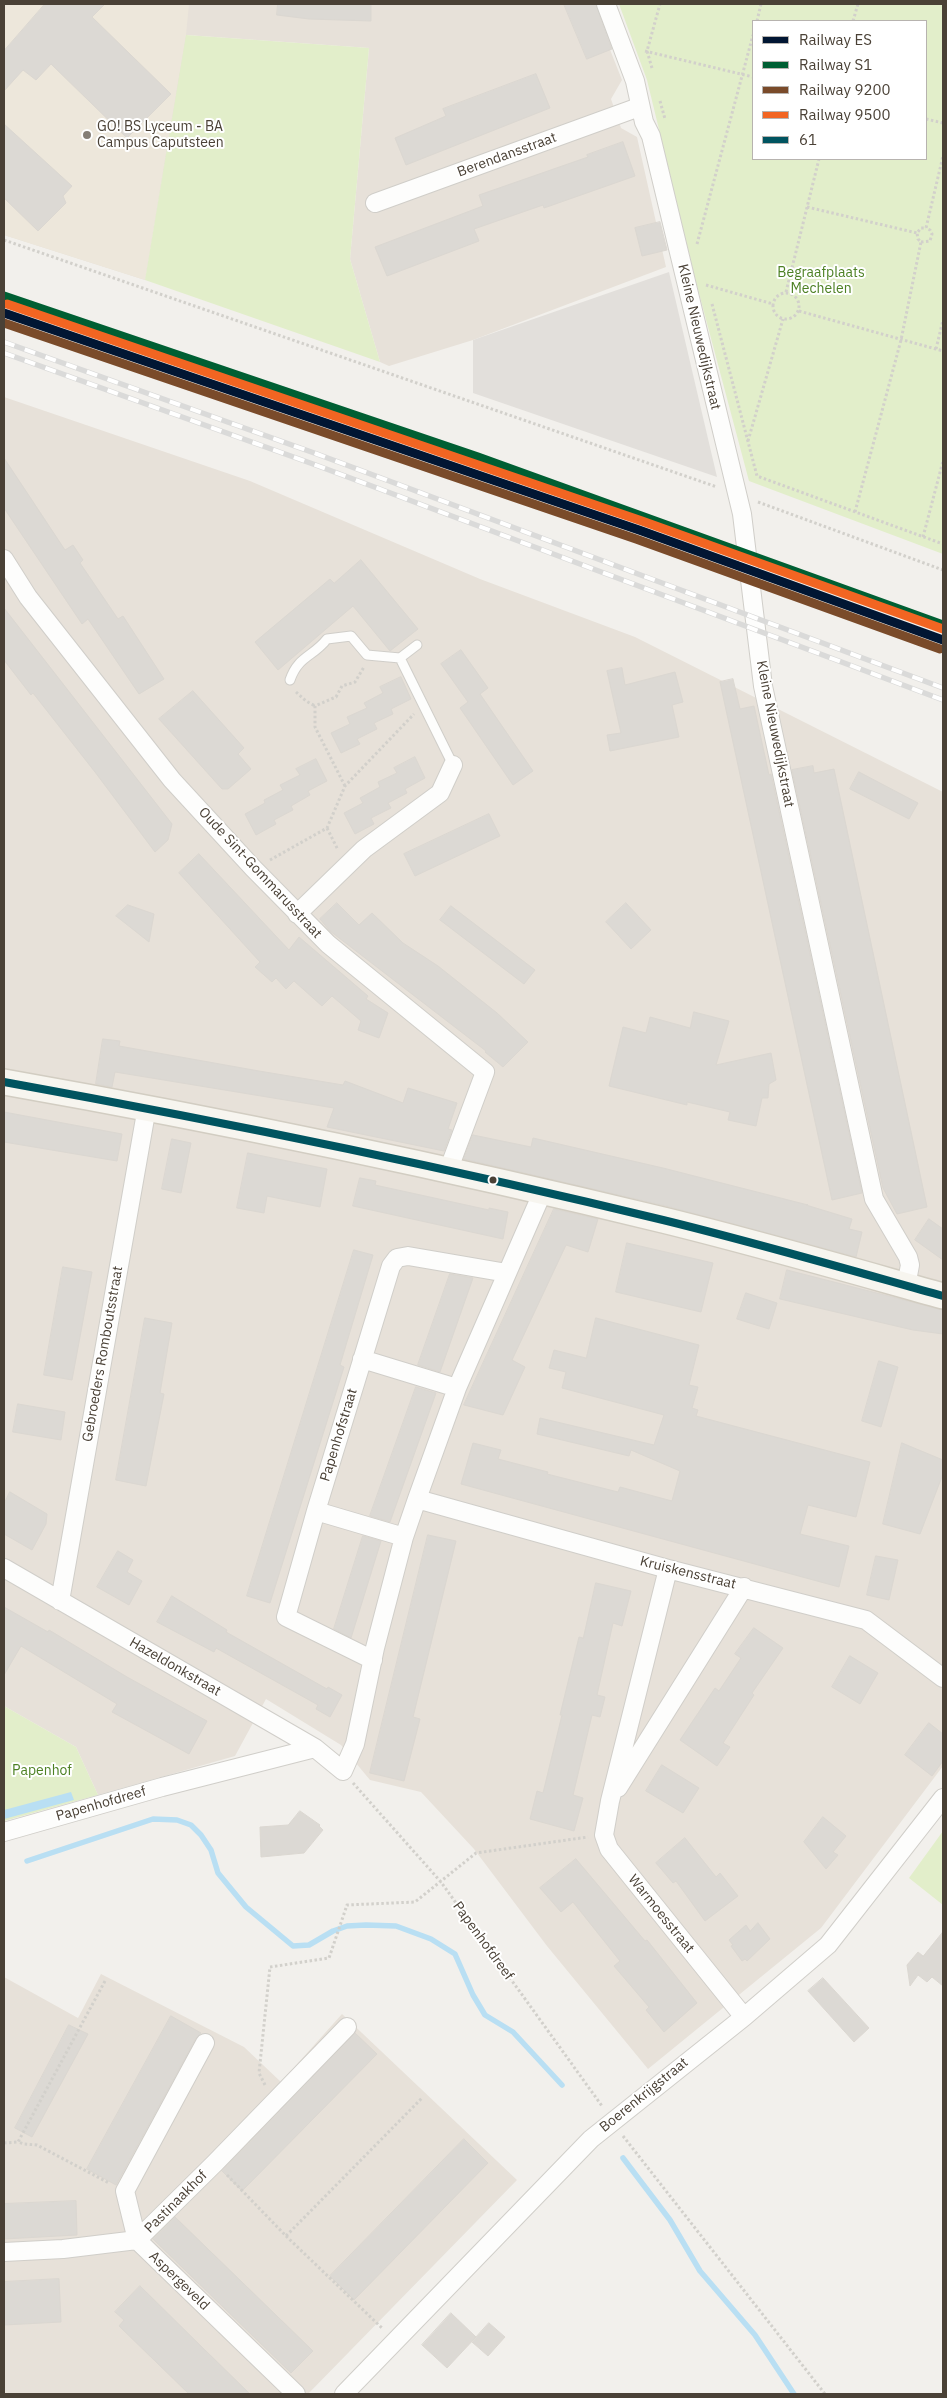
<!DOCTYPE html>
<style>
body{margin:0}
#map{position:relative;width:947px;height:2398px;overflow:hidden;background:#f2f0ec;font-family:"IBM Plex Sans",sans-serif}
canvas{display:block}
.frame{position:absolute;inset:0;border:5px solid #4a4136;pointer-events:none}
.legend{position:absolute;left:752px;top:20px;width:175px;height:140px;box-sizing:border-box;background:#fff;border:1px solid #b7b3af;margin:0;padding:6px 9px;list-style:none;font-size:15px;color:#4a4136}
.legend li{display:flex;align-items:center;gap:10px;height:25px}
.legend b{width:25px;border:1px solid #b7b3af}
</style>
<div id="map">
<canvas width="947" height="2398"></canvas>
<div class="frame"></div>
<ul class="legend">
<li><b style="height:6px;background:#011633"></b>Railway ES</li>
<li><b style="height:6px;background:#005f33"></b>Railway S1</li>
<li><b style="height:6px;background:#7a4b2a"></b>Railway 9200</li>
<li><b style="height:6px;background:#f26522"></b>Railway 9500</li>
<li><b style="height:6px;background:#005460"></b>61</li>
</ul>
</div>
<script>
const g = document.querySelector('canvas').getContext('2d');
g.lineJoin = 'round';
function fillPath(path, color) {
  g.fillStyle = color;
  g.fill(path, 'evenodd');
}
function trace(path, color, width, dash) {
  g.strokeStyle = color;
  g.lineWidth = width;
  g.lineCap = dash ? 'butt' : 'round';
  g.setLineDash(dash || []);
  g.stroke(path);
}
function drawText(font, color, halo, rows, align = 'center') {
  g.font = font + ' "IBM Plex Sans",sans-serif';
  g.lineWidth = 4;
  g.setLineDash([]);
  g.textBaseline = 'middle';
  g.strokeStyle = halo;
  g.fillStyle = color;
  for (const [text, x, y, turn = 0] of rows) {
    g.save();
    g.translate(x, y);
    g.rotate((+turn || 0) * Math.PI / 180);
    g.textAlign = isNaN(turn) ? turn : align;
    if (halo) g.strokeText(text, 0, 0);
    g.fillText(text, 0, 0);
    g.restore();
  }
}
fillPath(new Path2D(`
 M4,4H592L622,80L611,99L621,128L637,137L666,267L473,340L389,366L380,362L350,259L369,48L187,35L145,280L4,235Z
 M4,397L250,481L480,579L635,637L943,792V1766L821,1928L648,2069L547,1946L474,1849L421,1792L370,1780L341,1745L266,1699L235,1756L98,1795L76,1747L4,1706Z
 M101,1974L244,2047L281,2082L342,2014L517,2180L308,2394H4V1977L78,2018Z`), '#e7e1d9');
fillPath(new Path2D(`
 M4,4H189L186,35L145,280L4,235Z`), '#ede7db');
fillPath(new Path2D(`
 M619,4H943V554L749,481L696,282L647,80ZM753,21H926V159H753Z
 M186,35L369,48L350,259L380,362L145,280Z
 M4,1706L76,1747L98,1795L4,1821Z
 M943,1831V1905L909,1878Z`), '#e2eeca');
fillPath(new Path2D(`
 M669,272L717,477L473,393V340Z`), '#e2dfdb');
fillPath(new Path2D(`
 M71,1792L74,1800L4,1819V1810Z`), '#b9dff3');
trace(new Path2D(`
 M27,1861L153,1819L177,1820L191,1825L201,1835L211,1850L218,1873L246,1907L293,1946L309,1945L333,1931L347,1926L366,1925L396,1926L431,1939L455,1954L473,1995L485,2015L513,2032L562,2085
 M623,2158L670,2220L700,2271L755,2335L794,2394`), '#b9dff3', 5.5);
const building = new Path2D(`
 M45,4H105L92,17L171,94L127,138L51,64L36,80L23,70L4,91V51Z
 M278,4H371V21L309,19L277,15Z
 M564,4H596L612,49L587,59Z
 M536,74L550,108L406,165L395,138L446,116L443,109Z
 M4,124L72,186L63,196L66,203L38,231L4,198Z
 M623,142L635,176L544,208L543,205L474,229L479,241L387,276L375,247L483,206L479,195L588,157L587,155Z
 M660,222L667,250L642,256L635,228Z
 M4,458L65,550L73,545L83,560L80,563L118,619L123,616L164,679L139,694L88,619L82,624L4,508Z
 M361,560L418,629L390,651L353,606L278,670L255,642L330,579L334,583Z
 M4,608L172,824L168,840L155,852L95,772L33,693L31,695L4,660Z
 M461,650L488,688L480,694L533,771L513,785L460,708L468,702L441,664Z
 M622,668L625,685L675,672L683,702L672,705L679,737L610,751L607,735L621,733L607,671Z
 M401,677L411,699L391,709L393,714L374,723L377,729L357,739L360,744L341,753L331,733L350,724L347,717L367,708L364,703L383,693L380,687Z
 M733,679L740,709L754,706L769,775L771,774L862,1193L832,1200L720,682Z
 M193,691L244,748L238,754L251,769L228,789H222L159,719Z
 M415,757L425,778L405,789L407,793L388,803L391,808L371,818L374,824L355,834L344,813L363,803L360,798L380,787L378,782L397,773L394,768Z
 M316,759L327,781L308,791L310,795L291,806L293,810L274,820L276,824L256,835L245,814L265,803L264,800L283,790L280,785L300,775L296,769Z
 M813,766L814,773L834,769L927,1207L897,1214L883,1188L792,770Z
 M859,772L918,803L909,819L850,789Z
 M489,814L500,836L415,876L404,854Z
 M199,854L289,950L299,937L368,996L366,999L388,1013L379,1038L358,1030L361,1021L332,996L322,1006L294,981L286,989L276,978L272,982L255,967L260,962L179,873Z
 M337,903L359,925L372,913L403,943L438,966L497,1013L528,1042L503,1067L485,1052L486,1051L330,931L320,919Z
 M626,903L651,930L631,949L606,922Z
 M128,905L154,914L149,942L116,916Z
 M451,906L535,970L524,984L440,920Z
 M694,1012L729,1021L716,1065L771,1053L776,1080L769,1084L768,1098H762L756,1126L728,1120L730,1112L687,1102V1105L609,1086L623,1027L646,1033L650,1017L690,1028Z
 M103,1039L120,1041L119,1046L259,1071L343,1085L345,1081L403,1103L408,1088L457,1103L448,1129L452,1130L444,1151L327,1127L334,1108L115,1072L112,1087L96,1084Z
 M4,1112L122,1134L117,1161L4,1142Z
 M473,1135L531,1147L533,1138L663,1168L808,1205H806L852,1219L849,1229L862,1232L856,1257L666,1206L464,1159Z
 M172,1139L191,1143L181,1193L162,1189Z
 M248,1153L327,1169L320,1207L267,1196L264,1213L237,1208Z
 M360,1178L376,1181L375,1185L489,1210V1208L508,1212L503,1239L353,1206Z
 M554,1209L598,1219L588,1252L566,1245L512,1360L525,1367L503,1415L464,1405Z
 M929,1219L943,1229V1260L915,1240Z
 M627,1243L713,1263L701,1312L616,1292Z
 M354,1250L373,1255L340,1365L344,1367L270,1603L247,1596Z
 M63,1267L92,1272L72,1380L44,1375Z
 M787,1270L943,1310V1334L913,1330L780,1299Z
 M450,1274L473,1278L440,1372L418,1365Z
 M746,1293L777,1303L769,1329L737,1319Z
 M145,1318L172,1323L160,1393L164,1394L146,1486L116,1480Z
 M596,1318L699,1345L689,1385L698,1387L692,1408L698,1410L696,1416L870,1462L856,1517L808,1505L800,1534L849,1546L839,1587L461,1484L473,1443L501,1450L498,1459L548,1472L547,1474L618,1492L620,1487L672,1501L680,1471L631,1450L629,1456L537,1434L540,1418L654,1445L664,1415L562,1388L566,1372L549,1368L554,1350L586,1358Z
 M879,1361L898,1367L881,1427L862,1421Z
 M416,1387L436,1393L390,1522L370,1516Z
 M18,1404L65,1412L61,1440L13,1432Z
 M902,1443L943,1460V1474L920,1534L883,1524Z
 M10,1492L47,1514L46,1524L32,1550L4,1534V1504Z
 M428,1535L456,1541L413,1717L420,1719L404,1781L370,1773Z
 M363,1536L381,1541L351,1638L334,1629Z
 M118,1551L133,1560L127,1572L142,1581L129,1605L97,1587Z
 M876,1556L898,1560L889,1600L867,1595Z
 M596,1583L631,1591L622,1626L613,1623L597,1695L605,1697L600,1717L592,1715L573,1795L583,1798L574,1831L530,1819L537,1791L543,1793L562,1715H560L579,1637L583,1638Z
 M172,1596L227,1630L226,1632L327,1689L328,1687L342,1695L330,1717L316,1709L318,1705L216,1648L214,1652L157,1622Z
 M4,1607L48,1632L49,1630L127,1677L207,1721L189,1754L112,1712L117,1704L21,1646L4,1675Z
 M754,1628L783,1648L752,1693L754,1695L723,1743L730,1747L717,1766L680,1740L715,1688L719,1691L741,1658L735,1654Z
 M850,1656L878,1673L860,1704L832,1687Z
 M929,1723L943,1734V1761L932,1776L905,1755Z
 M662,1765L699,1788L683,1813L646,1791Z
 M300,1811L320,1825L319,1826L323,1830L304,1853L261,1857L260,1827L288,1825Z
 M823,1817L846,1836L833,1852L838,1855L826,1869L804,1842Z
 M685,1838L716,1877L720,1873L738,1896L705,1921L676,1881L673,1883L656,1863Z
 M576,1859L645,1941L647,1940L697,2003L664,2032L646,2010L649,2007L614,1966L620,1961L573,1902L561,1912L540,1888Z
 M758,1923L770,1939L747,1961L745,1959L742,1961L731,1946L733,1945L729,1940L746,1925L750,1931Z
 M943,1932V1986L932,1977L927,1982L918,1975L910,1986L907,1965L918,1952L923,1956Z
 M823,1978L869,2028L854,2042L808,1991Z
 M171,2016L201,2033L196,2038L116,2185L87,2169Z
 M69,2025L88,2034L32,2137L15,2128Z
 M355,2033L377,2054L242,2191L222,2171Z
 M464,2139L488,2163L354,2300L330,2276Z
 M76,2201L77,2235L4,2239V2204Z
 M175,2217L313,2351L291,2373L153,2239Z
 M59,2279L61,2322L4,2325V2282Z
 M140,2286L206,2351L250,2394H189L119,2326L124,2320L115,2312Z
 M451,2313L476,2337L447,2368L422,2345Z
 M489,2323L505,2337L488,2356L472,2342Z`);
fillPath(building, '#dcd9d4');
trace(building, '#dbd7d1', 1);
const lane = new Path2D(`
 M417,645L400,658L453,765
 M290,680C298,656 313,657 327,639L351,636L367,655L400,658`);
const street = new Path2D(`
 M606,4L635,81L644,122L651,136L742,514L763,686L874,1199L908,1257L910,1265L906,1286
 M375,203L639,107
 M4,559L28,597L172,780L253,868L328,944L485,1072L448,1171
 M297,914L364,849L440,793L453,765
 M362,1359L457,1388
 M417,1499L668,1569L866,1620L943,1678
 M316,1511L404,1537
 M4,1568L315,1748L343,1771L355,1744L375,1648L404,1537L417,1499L457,1388L543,1191
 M668,1569L610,1801L604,1835L609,1849L744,2017
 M60,1601L147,1107
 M373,1660L286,1617L316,1511L391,1266L397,1258L408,1256L507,1273
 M618,1788L744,1587
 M4,1832L162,1787L315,1748
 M137,2240L215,2163L347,2027
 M137,2240L125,2191L205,2043
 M4,2252L63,2249L137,2240L296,2394
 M344,2394L591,2139L744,2017L828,1945L943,1798`);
const secondary = new Path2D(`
 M4,1082C225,1121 445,1167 663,1220C757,1243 850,1270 943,1296`);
trace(lane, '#d0cec9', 11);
trace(street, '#d0cec9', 20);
trace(secondary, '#d2cdc2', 28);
trace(new Path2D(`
 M757,21L761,4
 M853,21L858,4
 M645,51L753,77
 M652,68L647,51L660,4
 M660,101L665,119
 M926,119L943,123
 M807,207L917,233
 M4,240L717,487
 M921,242L930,241L932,234L930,230L926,228
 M697,244L753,35
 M706,285L773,304
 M786,292L819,159
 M773 306a13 13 0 1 1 26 0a13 13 0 1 1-26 0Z
 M712,304L757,476L943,544
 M799,311L943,351
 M936,349L943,320
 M748,441L783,319
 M758,502L943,570
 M855,512L901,340L921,242L918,239L917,233L921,228H926L943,156
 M923,537L943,461
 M296,692L306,701L315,706
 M345,786L315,727V706L336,697L342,686L355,682L364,667
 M327,828L338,850
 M270,860L327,828L345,786L414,714
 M353,1783L441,1882L602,2106
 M105,1981L18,2142L24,2144L37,2145L109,2183
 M265,2085L259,2073L270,1967L329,1958L347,1905L415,1902L476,1853L588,1837
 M623,2136L825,2394
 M4,2143L18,2142
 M227,2175L286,2236L422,2098
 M286,2236L383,2329`), '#d2d0cb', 3, [2.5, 2.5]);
trace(lane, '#fdfdfc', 9);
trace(street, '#fdfdfc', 18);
trace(secondary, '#f7f5ef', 25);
const rail = new Path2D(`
 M4,342L317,454L943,688
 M4,353L313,464L943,700`);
trace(rail, '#dadad9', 5.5);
trace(rail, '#fff', 4, [11]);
trace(new Path2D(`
 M4,1082C225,1122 445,1167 663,1220C757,1243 850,1270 943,1296`), '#005460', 8);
trace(new Path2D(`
 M4,313L639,530L943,640`), '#011633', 9);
trace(new Path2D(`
 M4,296L478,457L943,625`), '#005f33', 9);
trace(new Path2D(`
 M4,323L636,539L940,649`), '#7a4b2a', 9);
trace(new Path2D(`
 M7,304L642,521L943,629`), '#f26522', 9);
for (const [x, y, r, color] of [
 [87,135,5,"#857e76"],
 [493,1180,4.5,"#4a4136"]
]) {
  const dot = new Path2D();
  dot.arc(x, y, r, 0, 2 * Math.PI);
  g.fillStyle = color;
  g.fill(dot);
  trace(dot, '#fff', 2);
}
drawText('14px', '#4a4136', '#fff', [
 ["GO! BS Lyceum - BA",97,127],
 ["Campus Caputsteen",97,143]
], 'left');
drawText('14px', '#4a4136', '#fff', [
 ["Berendansstraat",507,155,-20],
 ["Kleine Nieuwedijkstraat",699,337,77],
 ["Kleine Nieuwedijkstraat",775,734,79],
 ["Oude Sint-Gommarusstraat",260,873,47],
 ["Gebroeders Romboutsstraat",103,1354,-80],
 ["Papenhofstraat",339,1435,-73],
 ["Kruiskensstraat",688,1573,14],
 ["Hazeldonkstraat",175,1667,30],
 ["Papenhofdreef",101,1804,-16],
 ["Warmoesstraat",661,1914,51],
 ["Papenhofdreef",483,1941,54],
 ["Boerenkrijgstraat",644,2095,-39],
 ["Pastinaakhof",176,2202,-45],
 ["Aspergeveld",179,2281,44]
]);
drawText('14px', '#4d8124', '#fff', [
 ["Begraafplaats",821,273],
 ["Mechelen",821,289],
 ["Papenhof",42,1771]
]);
</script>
